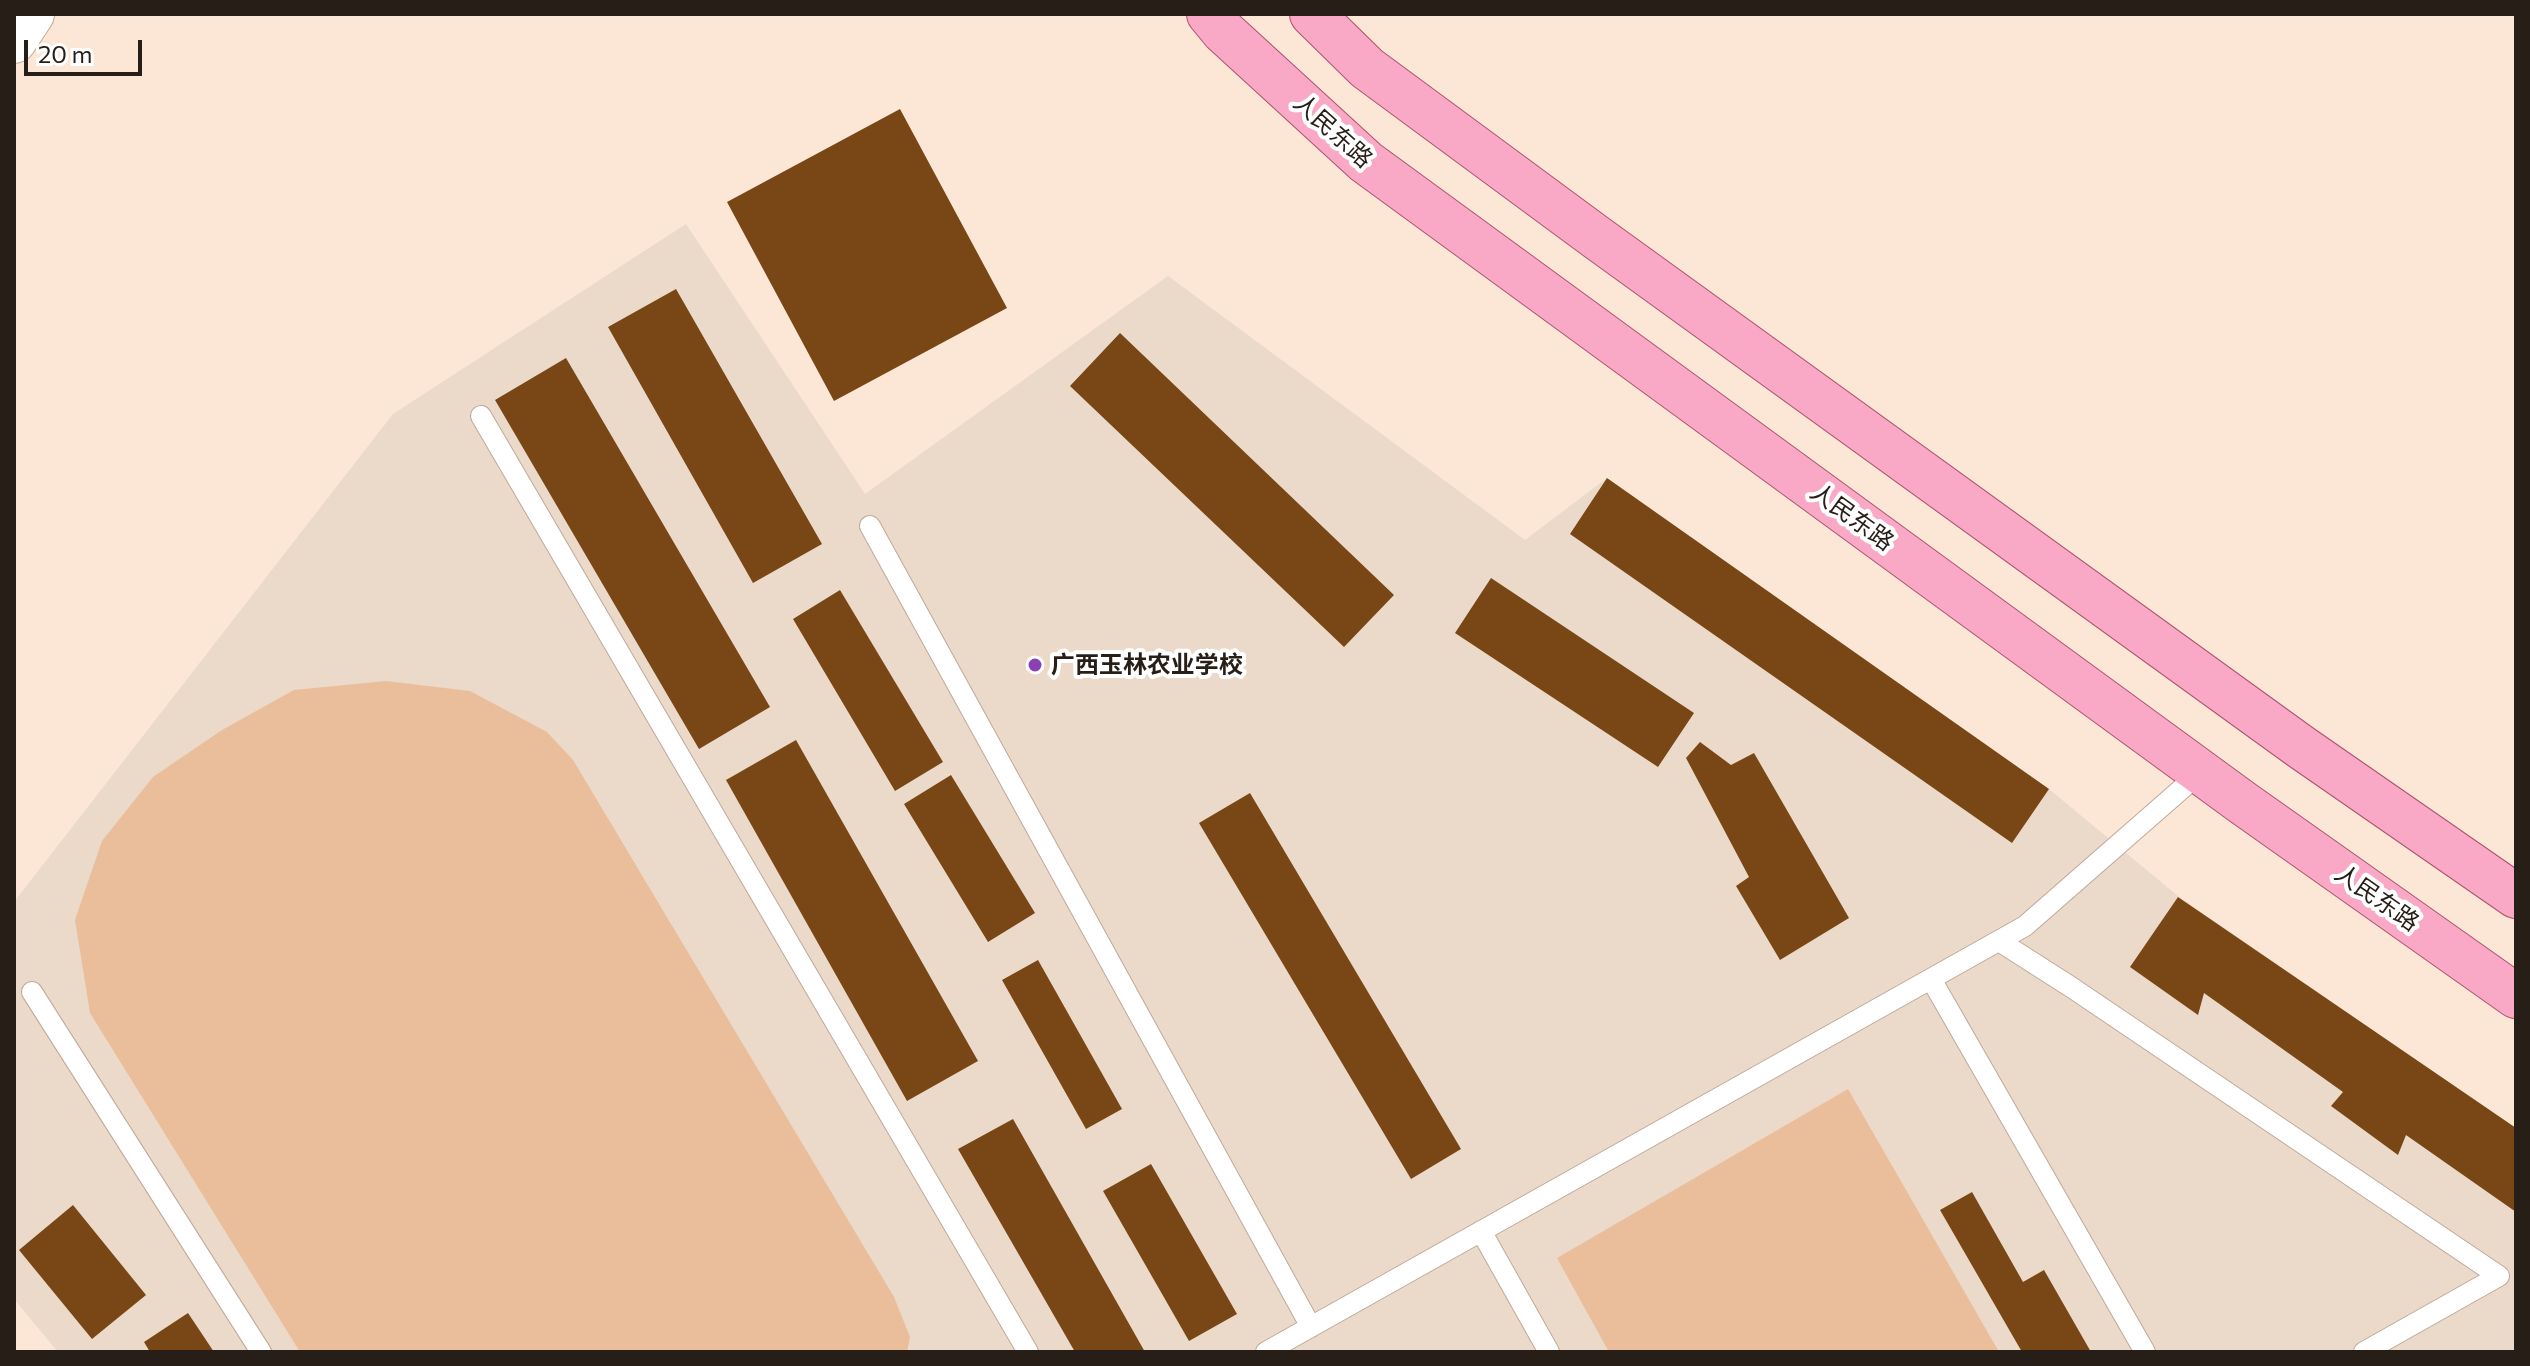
<!DOCTYPE html>
<meta charset="utf-8">
<style>
body{margin:0}
#map{position:relative;width:2530px;height:1366px;overflow:hidden;background:#fce6d5;font-family:Commissioner,sans-serif}
canvas{display:block}
.frame{position:absolute;inset:0;border:16px solid #261e17;pointer-events:none}
.scale{position:absolute;left:24px;top:40px;width:118px;height:36px;box-sizing:border-box;border:4px solid #261e17;border-top:0;padding-left:10px;font-size:24px;line-height:28px;white-space:nowrap;color:#261e17;-webkit-text-stroke:6px #fff;paint-order:stroke}
</style>
<div id="map">
<canvas width="2530" height="1366"></canvas>
<div class="frame"></div>
<div class="scale">20 m</div>
</div>
<script>
const g = document.querySelector('canvas').getContext('2d');
g.lineJoin = 'round';
function fillPath(path, color) {
  g.fillStyle = color;
  g.fill(path, 'evenodd');
}
function trace(path, color, width, dash) {
  g.strokeStyle = color;
  g.lineWidth = width;
  g.lineCap = dash ? 'butt' : 'round';
  g.setLineDash(dash || []);
  g.stroke(path);
}
function drawText(font, color, halo, rows, align = 'center') {
  g.font = font + ' Commissioner,"Noto Sans SC",sans-serif';
  g.lineWidth = 8;
  g.setLineDash([]);
  g.textBaseline = 'middle';
  g.strokeStyle = halo;
  g.fillStyle = color;
  for (const [text, x, y, turn = 0] of rows) {
    g.save();
    g.translate(x, y);
    g.rotate((+turn || 0) * Math.PI / 180);
    g.textAlign = isNaN(turn) ? turn : align;
    if (halo) g.strokeText(text, 0, 0);
    g.fillText(text, 0, 0);
    g.restore();
  }
}
fillPath(new Path2D(`
 M686,224L865,494L1168,276L1525,540L1607,478L2049,789L2179,897L2516,1128V1352H58L14,1299V902L393,414Z`), '#ebd9c9');
fillPath(new Path2D(`
 M386,681L470,691L547,732L573,760L894,1297L910,1337L907,1352H300L90,1013L75,920L102,841L153,777L222,730L294,690Z
 M1848,1089L1999,1352H1609L1557,1258Z`), '#eabe9b');
fillPath(new Path2D(`
 M900,109L1007,308L834,401L727,202Z
 M676,289L822,544L753,583L608,327Z
 M1120,333L1394,595L1344,647L1070,386Z
 M566,358L770,707L699,749L495,400Z
 M1607,478L2049,789L2012,843L1570,534Z
 M1491,578L1694,713L1658,767L1455,633Z
 M840,590L943,762L895,791L793,619Z
 M796,740L978,1061L907,1101L726,780Z
 M1700,742L1731,765L1754,753L1849,918L1780,960L1736,886L1749,877L1686,758Z
 M951,775L1035,913L988,942L904,804Z
 M1250,793L1461,1149L1411,1179L1199,823Z
 M2178,897L2516,1128V1212L2406,1135L2398,1155L2331,1106L2343,1092L2204,993L2198,1015L2130,967Z
 M1038,960L1122,1109L1086,1129L1002,980Z
 M1013,1119L1145,1352H1075L958,1149Z
 M1151,1164L1237,1314L1189,1341L1103,1191Z
 M1972,1192L2023,1282L2044,1270L2091,1352H2022L1940,1210Z
 M73,1205L146,1295L92,1339L19,1250Z
 M188,1313L214,1352H150L144,1342Z`), '#794716');
const service = new Path2D(`
 M481,416L1028,1352
 M870,526L1311,1327
 M1999,941L2071,987L2499,1276L2364,1352
 M1931,979L2145,1352
 M32,992L261,1352
 M1481,1231L1549,1352
 M1266,1352L2025,926L2201,772`);
const tertiary = new Path2D(`
 M14,41L32,14`);
const primary = new Path2D(`
 M1209,14L1223,31L1366,162L2243,803L2516,996
 M1312,14L1367,68L1596,237L2301,747L2516,896`);
trace(service, '#bfaa99', 22);
trace(tertiary, '#bfaa99', 46);
trace(primary, '#ad536f', 46);
trace(service, '#fff', 20);
trace(tertiary, '#fff', 44);
trace(primary, '#f9a9c5', 44);
for (const [x, y, r, color] of [
 [1035,665,8,"#8a41b3"]
]) {
  const dot = new Path2D();
  dot.arc(x, y, r, 0, 2 * Math.PI);
  g.fillStyle = color;
  g.fill(dot);
  trace(dot, '#fff', 3);
}
drawText('24px', '#261e17', '#fff', [
 ["人民东路",1333,131,42],
 ["人民东路",1852,517,36],
 ["人民东路",2377,898,35]
]);
drawText('bold 24px', '#261e17', '#fff', [
 ["广西玉林农业学校",1051,665]
], 'left');
</script>
